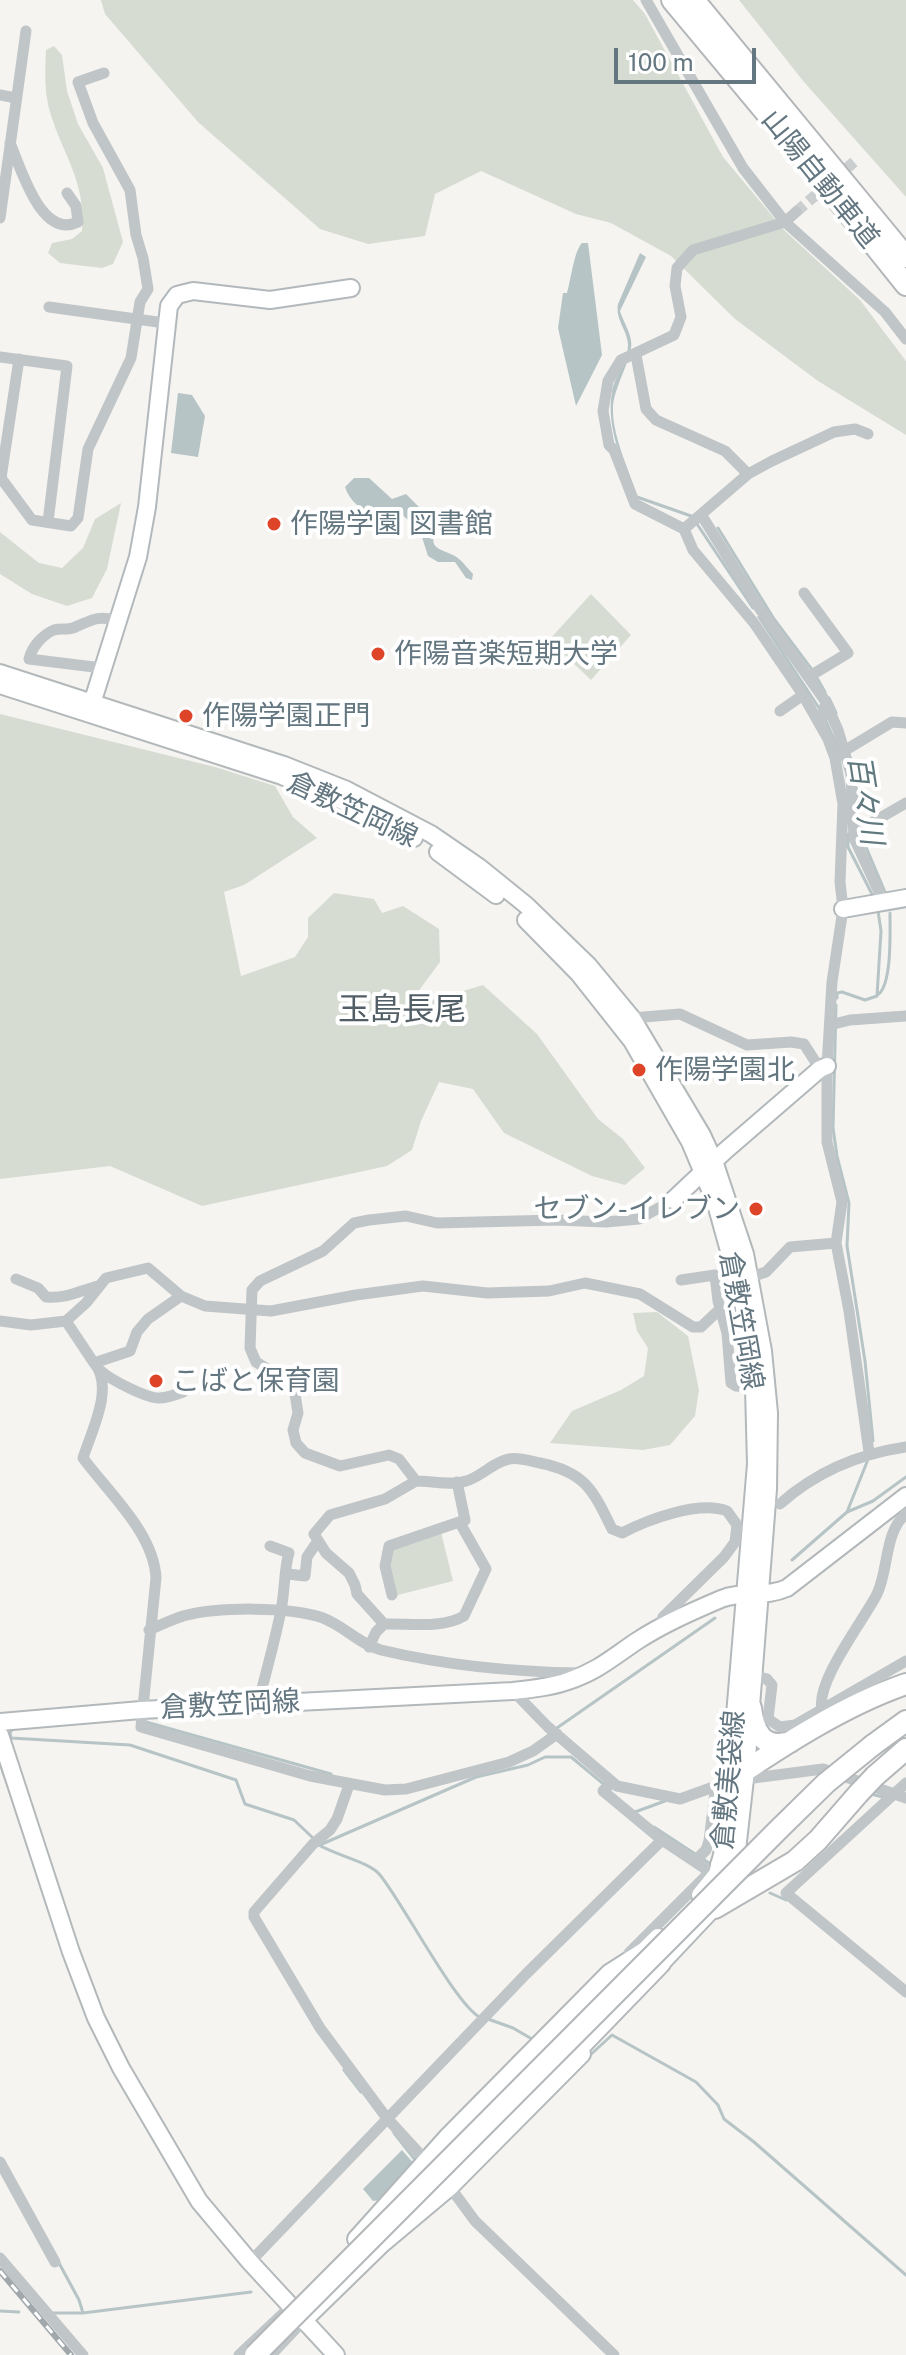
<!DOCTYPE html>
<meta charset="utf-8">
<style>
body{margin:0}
#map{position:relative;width:906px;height:2355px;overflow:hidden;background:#f5f4f1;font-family:"Public Sans",sans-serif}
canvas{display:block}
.scale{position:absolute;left:614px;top:48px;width:142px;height:36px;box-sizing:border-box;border:4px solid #647781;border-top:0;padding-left:10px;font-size:24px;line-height:28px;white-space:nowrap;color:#647781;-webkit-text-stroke:6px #fff;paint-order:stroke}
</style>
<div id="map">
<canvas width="906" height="2355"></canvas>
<div class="scale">100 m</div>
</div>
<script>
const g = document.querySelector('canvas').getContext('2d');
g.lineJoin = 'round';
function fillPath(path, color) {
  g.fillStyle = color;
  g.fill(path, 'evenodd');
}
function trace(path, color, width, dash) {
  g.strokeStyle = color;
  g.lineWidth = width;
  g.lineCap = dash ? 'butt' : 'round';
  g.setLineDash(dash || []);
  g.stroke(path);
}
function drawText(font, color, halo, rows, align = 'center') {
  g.font = font + ' "Public Sans","Noto Sans JP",sans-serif';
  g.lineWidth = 8;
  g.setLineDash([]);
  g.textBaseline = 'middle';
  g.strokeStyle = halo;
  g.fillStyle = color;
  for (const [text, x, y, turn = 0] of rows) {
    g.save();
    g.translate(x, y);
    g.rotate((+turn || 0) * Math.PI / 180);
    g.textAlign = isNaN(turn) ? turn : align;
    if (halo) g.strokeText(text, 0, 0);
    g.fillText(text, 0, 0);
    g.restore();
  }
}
fillPath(new Path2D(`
 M101,0H633L645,14L723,157L784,230L860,300L906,361V435L818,381L735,319L671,256L611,223L576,214L481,171L435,194L425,236L368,244L320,229L198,122L105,14Z
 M739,0H906V197L804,82Z
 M54,46L62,55L67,91L78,124L103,168L123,242L113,264L102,268L60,263L48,253L52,243L72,239L82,231C86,180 63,156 50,112C44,91 45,71 46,50Z
 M121,503L107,569L92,598L67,606L32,594L0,574V532L39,563L62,568L83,548L95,519Z
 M591,594L631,635L591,680L549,640Z
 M0,714L215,767L275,786L293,817L317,838L244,885L224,892L241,976L295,957L308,937V918L334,893L374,899L382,913L403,906L439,929L440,962L406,1008L483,985L537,1034L598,1119L623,1139L645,1168L625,1185L592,1176L504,1133L473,1089L439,1082L421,1121L412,1150L387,1166L202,1206L110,1166L0,1179Z
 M657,1312L688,1336L699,1390L695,1416L670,1445L643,1450L550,1443L572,1411L621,1390L644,1376L648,1348L637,1331L633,1313Z
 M441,1532L453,1581L394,1596L389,1564L392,1549Z`), '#d6dcd2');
fillPath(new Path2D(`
 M582,243H588L602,355L576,406L558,328L563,293H567C571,280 574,251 582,243Z
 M640,253L646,257L620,311C623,321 630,331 631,341C634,356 614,386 613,407C612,433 626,463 634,487L631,489C621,458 606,425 612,392C614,376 628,362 628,345C628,331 615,320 618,304Z
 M178,393L192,395L205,416L198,457L171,453Z
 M354,478H369L392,499L406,494L428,516L415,526L400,513L379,509L375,513C360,509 350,502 345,487Z
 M431,520L438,526C423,553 447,548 459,559C464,563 468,569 473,574L472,580L466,578L455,562H438L428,556L420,531Z
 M402,2150L416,2166L385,2199L373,2201L363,2189Z`), '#b6c4c6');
trace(new Path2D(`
 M637,497L694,517
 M697,524L753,608
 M718,528L774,619L813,671
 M759,617L821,711
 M817,678L825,692
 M829,698L836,713
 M826,721L839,751
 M857,789L859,822
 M860,833L885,892
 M848,834V847L873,896
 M879,994C892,982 890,932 890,913
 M837,998V993L842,992L865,1000L877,996L881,931L878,911
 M836,1005L833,1128L837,1156L849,1203L847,1246L865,1361L873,1441
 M847,1512L867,1462
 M792,1560L847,1512L873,1501L906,1477
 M146,1722L331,1774
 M14,1727L10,1733L11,1738L130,1745L236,1780L245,1804L294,1820L313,1838
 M554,1730L715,1618
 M0,1763L22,1827
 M871,1794L887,1798
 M635,1812L665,1801
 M654,1827L712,1865
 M322,1844L476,1777L528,1765L545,1757H571L606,1786
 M319,1845C335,1855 370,1862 380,1875C403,1903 456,2006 481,2018
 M770,1893L786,1900
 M488,2019L513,2028L532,2039
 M588,2057L612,2035L696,2082L718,2105L724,2119L754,2142L906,2275
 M513,2058L533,2040
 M344,2070L361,2092
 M394,2133L416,2161
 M59,2263L79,2300L83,2313
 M0,2311L19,2312
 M52,2313H83L251,2292`), '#b6c4c6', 3);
trace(new Path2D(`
 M796,212L854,162`), '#cacecf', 11, [11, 5.5]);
const secondary = new Path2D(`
 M89,713L138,557L147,507L169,306L177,295L193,291L270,300L351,288
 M843,909L906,898
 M673,1200L725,1151L820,1069L827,1066`);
const primary = new Path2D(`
 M0,673L284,765L347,790L431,834L479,867L526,905L589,966L632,1018L702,1135L714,1161L745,1254L763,1351L769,1413L768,1489L746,1770L734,1877
 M0,685L282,776L343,801L414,838
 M438,852L496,895
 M526,920L579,974L632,1041L690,1142L716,1204L743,1301L754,1388L756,1464L724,1847L717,1874L700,1895
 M0,1722L141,1710L513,1691C532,1689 551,1687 568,1681C598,1671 613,1657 637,1641C663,1624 693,1611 721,1599C742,1590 765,1598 787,1588L906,1496
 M0,1735L71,1952L96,2018L121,2068L199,2201L250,2262L336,2355
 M655,1970L721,1900
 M356,2239L448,2136L609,1973L645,1950L658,1937
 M303,2321L382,2244L450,2187L582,2054`);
const highway = new Path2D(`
 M672,0L817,174L906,285
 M694,0L906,257
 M751,1708C754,1732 763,1750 790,1742
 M873,1745L906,1721
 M875,1776L906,1749
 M730,1781C783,1745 845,1705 906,1684
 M721,1865L728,1882L741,1887
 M715,1908L795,1861L818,1840L858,1794
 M568,2058L660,1963`);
trace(secondary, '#b2b8bb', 20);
trace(primary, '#b3b8bb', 20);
trace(highway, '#b3b7b9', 24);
trace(new Path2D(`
 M646,0L743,168L785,222L885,312L906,339
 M0,95L16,98
 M10,143C21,168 41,240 78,222L76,206L67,193
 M796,212L785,222L693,250L677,268L675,286L681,317L674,335L621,360L608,381L603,411L609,445L614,450L635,504L684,529L693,550L754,623L803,695
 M0,218L26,31
 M49,307L165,323
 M636,355L646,409L656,420L725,451L748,474
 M0,357L67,366L48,522
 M19,359L1,478L32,520L71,526L78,518L88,449L131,358L140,302L148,289L143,258L136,235L130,190L93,123L78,82L104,73
 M702,516L760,609L826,702L820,725
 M684,529L748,474L772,461L834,432L855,429L868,434
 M804,593L848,653L810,676
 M102,668L29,659C32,647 42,635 54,630C60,628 67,630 73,628C91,621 95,615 116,620
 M826,703L838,730L851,774L854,838L880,894L881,901
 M780,711L803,695L828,739L835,758L843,804L840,882L843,909L832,982L827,1066V1142L842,1202L836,1243L849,1311L869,1452
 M844,751L892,722L906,723
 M854,833L906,803
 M632,1018L680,1014L747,1045L791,1042L804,1044L820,1069
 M830,1025L850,1020L906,1016
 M751,1277L766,1272L790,1247L836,1243
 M16,1279L38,1288L46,1297C66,1299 79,1291 98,1286
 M681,1280L715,1275L718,1301L727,1333L731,1383L736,1386L754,1388
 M181,1296L148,1319L137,1332L130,1351L94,1363C115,1387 91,1432 83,1458C108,1492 154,1533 156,1578L141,1727L310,1776L385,1790L406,1789L509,1762L533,1751L557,1734
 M0,1321L31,1325L66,1321L86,1303L106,1278L148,1268L181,1296L205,1306L271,1311L356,1295L423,1286L487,1293L549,1291L585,1283L640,1294L693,1327H701L720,1309
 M66,1321L94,1363
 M101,1371C111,1380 146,1398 159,1398C167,1398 175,1395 183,1392
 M780,1504C817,1471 858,1454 906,1447
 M288,1574L305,1576L307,1557L317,1542
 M392,1595L385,1566L389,1546L465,1520L457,1482
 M384,1624L357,1594L355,1585L349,1573L326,1553L314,1534L330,1515L385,1499L416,1481
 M659,1628L663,1617L724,1557L735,1542L737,1525L727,1511C699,1500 647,1520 622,1533L612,1529C593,1490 585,1472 540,1463C530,1461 519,1457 509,1459C493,1462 481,1477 466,1481C452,1486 431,1481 416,1481L399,1459L389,1455L340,1466L305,1453L296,1443L293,1430L298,1413L295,1394L287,1381L256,1362L250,1348L252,1290L260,1281L323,1251L354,1223L369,1220L406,1216L437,1223L556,1220L606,1222L639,1219L673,1200
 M149,1630C160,1625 171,1620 183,1616C217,1607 290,1606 323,1618C344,1626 359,1644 381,1650C448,1666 514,1672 582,1673
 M369,1647L376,1632L384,1624C409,1623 442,1629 464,1616L486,1569L460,1523
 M753,1676L767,1679L772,1685L768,1719L780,1727L795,1725L906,1661
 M513,1691L548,1727L617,1786L680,1799L730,1781L823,1769L906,1798
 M258,1704C266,1672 275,1641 281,1610C285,1591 284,1568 289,1553L270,1546
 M822,1710C815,1682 864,1620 877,1594C889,1569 884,1532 906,1514
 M611,1783L603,1791L662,1840L707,1870L706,1876L629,1953
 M906,1783L786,1893L906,1992
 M349,1785L337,1819L330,1830L313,1844L254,1912V1917L320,2028L386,2117L450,2187L475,2221L614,2355
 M695,1861L706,1850L709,1841L716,1785
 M0,2162L55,2262
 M0,2258L83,2355
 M250,2262L526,1974L662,1840
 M239,2355L290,2307
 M271,2355L303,2321`), '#c0c5c7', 11);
trace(secondary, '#fff', 16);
trace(primary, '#fff', 16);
trace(highway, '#fff', 20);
const rail = new Path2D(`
 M0,2271L71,2355`);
trace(rail, '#a1a8ac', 6);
trace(rail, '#fff', 3, [9]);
const highwayBridge = new Path2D(`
 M858,1794L875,1776
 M255,2355L779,1829L826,1783L873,1745`);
trace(highwayBridge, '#b3b7b9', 24, []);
trace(highwayBridge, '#fff', 20);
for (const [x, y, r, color] of [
 [274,524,8,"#de4427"],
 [378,654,8,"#de4427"],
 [186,716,8,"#de4427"],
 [639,1070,8,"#de4427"],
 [756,1209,8,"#de4427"],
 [156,1381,8,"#de4427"]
]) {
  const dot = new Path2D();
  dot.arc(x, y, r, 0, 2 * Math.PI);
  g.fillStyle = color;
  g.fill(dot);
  trace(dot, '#fff', 3);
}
drawText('28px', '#647781', '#fff', [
 ["山陽自動車道",820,179,51],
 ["倉敷笠岡線",352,810,25],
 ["倉敷笠岡線",741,1321,80],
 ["倉敷笠岡線",230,1705,-3],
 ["倉敷美袋線",729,1780,-85]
]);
drawText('28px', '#647781', '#fff', [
 ["作陽学園 図書館",290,524],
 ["作陽音楽短期大学",394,654],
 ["作陽学園正門",202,716],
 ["作陽学園北",655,1070],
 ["セブン-イレブン",740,1209,"right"],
 ["こばと保育園",172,1381]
], 'left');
drawText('italic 30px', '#60797f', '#fff', [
 ["百々川",865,800,81]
]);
drawText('32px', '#525f67', '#fff', [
 ["玉島長尾",402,1010]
]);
</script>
